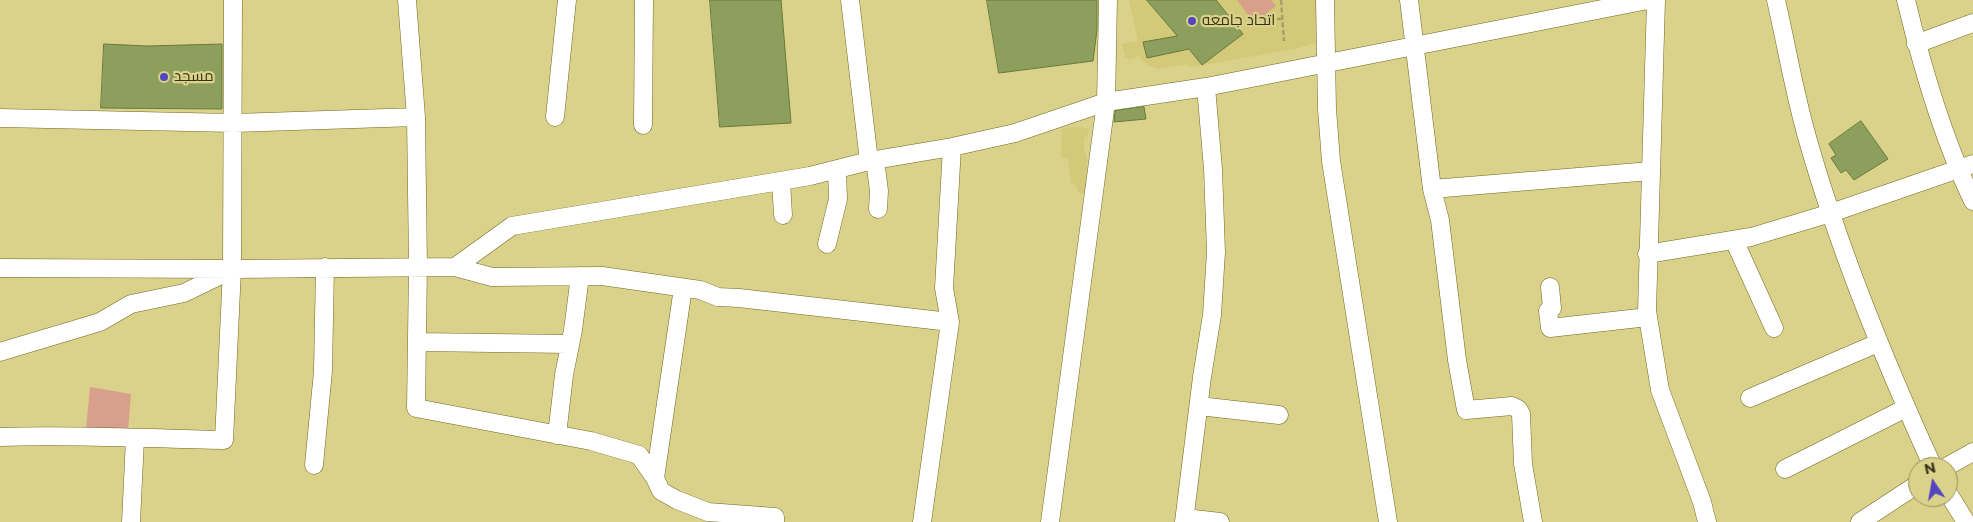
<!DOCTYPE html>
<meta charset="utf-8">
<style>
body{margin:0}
#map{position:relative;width:1973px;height:522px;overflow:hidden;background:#dad18a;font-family:Montserrat,sans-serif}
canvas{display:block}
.north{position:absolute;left:1908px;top:457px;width:50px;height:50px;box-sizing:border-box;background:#dad18a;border:1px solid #98915b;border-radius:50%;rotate:348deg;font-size:14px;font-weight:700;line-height:20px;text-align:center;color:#363215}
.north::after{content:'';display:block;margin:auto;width:18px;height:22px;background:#5346be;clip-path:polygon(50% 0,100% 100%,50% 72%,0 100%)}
</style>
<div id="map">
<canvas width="1973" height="522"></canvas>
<div class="north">N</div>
</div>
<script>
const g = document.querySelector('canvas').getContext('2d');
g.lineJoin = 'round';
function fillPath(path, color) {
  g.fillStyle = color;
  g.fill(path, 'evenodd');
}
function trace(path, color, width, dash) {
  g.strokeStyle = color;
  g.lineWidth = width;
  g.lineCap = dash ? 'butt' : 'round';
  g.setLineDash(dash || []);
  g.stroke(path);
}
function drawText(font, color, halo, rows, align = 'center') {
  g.font = font + ' Montserrat,Cairo,sans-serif';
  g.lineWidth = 4.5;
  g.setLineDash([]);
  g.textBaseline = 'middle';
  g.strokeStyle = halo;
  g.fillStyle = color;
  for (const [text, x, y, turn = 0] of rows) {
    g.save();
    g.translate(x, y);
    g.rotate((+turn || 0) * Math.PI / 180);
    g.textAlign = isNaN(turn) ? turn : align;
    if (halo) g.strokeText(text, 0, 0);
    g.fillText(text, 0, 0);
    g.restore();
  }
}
fillPath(new Path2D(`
 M1129,0H1317V42L1295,49L1191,67L1187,64L1158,69L1147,65L1139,56L1130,60L1125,57L1122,44L1138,41Z
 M1076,127L1089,129L1088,136L1084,138V149L1087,159L1086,194H1080L1075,185L1071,183L1068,158L1061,157L1062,129Z`), '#d3c979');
fillPath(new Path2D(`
 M1237,0H1271L1276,6L1254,23Z
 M90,387L131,394L128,431L86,429Z`), '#d8a08a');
const building = new Path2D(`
 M710,0H781L791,123L720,127Z
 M987,0H1097V30L1093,61L999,73Z
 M1147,0H1216L1243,34L1202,65L1189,49L1147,58L1143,42L1177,36Z
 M104,44L147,46L222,44V109L101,108Z
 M1144,107L1146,119L1114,122L1115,111Z
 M1861,121L1888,159L1854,180L1846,170L1841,173L1831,158L1836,155L1829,144Z`);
fillPath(building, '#8c9f5d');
trace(building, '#687a3a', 1);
const minor = new Path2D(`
 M407,0L416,117L418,266L416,408L591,441L639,455L655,478L661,491L677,500L708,512L775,517V522
 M850,0L869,161
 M1325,0L1327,109L1331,161L1388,522
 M1409,0L1432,189L1440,220L1457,360L1466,410L1512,406L1518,409L1521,414L1523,464L1533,522
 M1656,0L1647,311L1660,390L1702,502L1707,522
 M1776,0C1787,48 1795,97 1809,144C1841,255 1885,362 1933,467
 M1906,0C1922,67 1943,139 1973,201
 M1916,44L1973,23
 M555,117L567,0
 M0,118L234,123L416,117
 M643,125L644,0
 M875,160L879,191L878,209
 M781,181L783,215
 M1432,189L1651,171
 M1734,240L1774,328
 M827,244L838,199L837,169
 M1647,254L1751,237L1831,213L1973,164
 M455,267L512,226L810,176L869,161L952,147L1015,133L1106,102L1206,87L1648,0
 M0,268L232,269L455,267L492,277L602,276L700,290L718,297L739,298L950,322
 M1550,287L1552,308L1548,311L1550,328L1648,317
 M417,342L569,344
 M0,352L100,322L131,304L184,293L229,271
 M1750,398L1878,343
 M1199,406L1279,415
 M557,435L564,375L573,330L580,276
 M0,437C75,434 149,439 224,440L232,269L233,0
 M314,465L323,371L325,267
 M1946,467L1973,452
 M1785,469L1906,408
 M655,478L683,288
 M1948,493L1966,522
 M1185,518L1220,522
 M131,522L135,439
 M922,522L950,322L944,288L952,147
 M1050,522L1106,102L1108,0
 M1184,522L1202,377L1212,315L1216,252L1213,169L1206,87
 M1860,522L1918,484`);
trace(minor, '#716820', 19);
trace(new Path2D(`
 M1281,0L1284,41
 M1264,15L1267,19H1282`), '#a79f65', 2.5, [5, 2.5]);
trace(minor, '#fff', 18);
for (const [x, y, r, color] of [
 [1192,21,5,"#5346be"],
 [164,77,5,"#5346be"]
]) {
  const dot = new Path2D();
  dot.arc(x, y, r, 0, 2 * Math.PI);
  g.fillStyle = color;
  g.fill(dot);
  trace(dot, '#dad18a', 2);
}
drawText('15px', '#363215', '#dad18a', [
 ["اتحاد جامعه",1202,21],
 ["مسجد",174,77]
], 'left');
</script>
